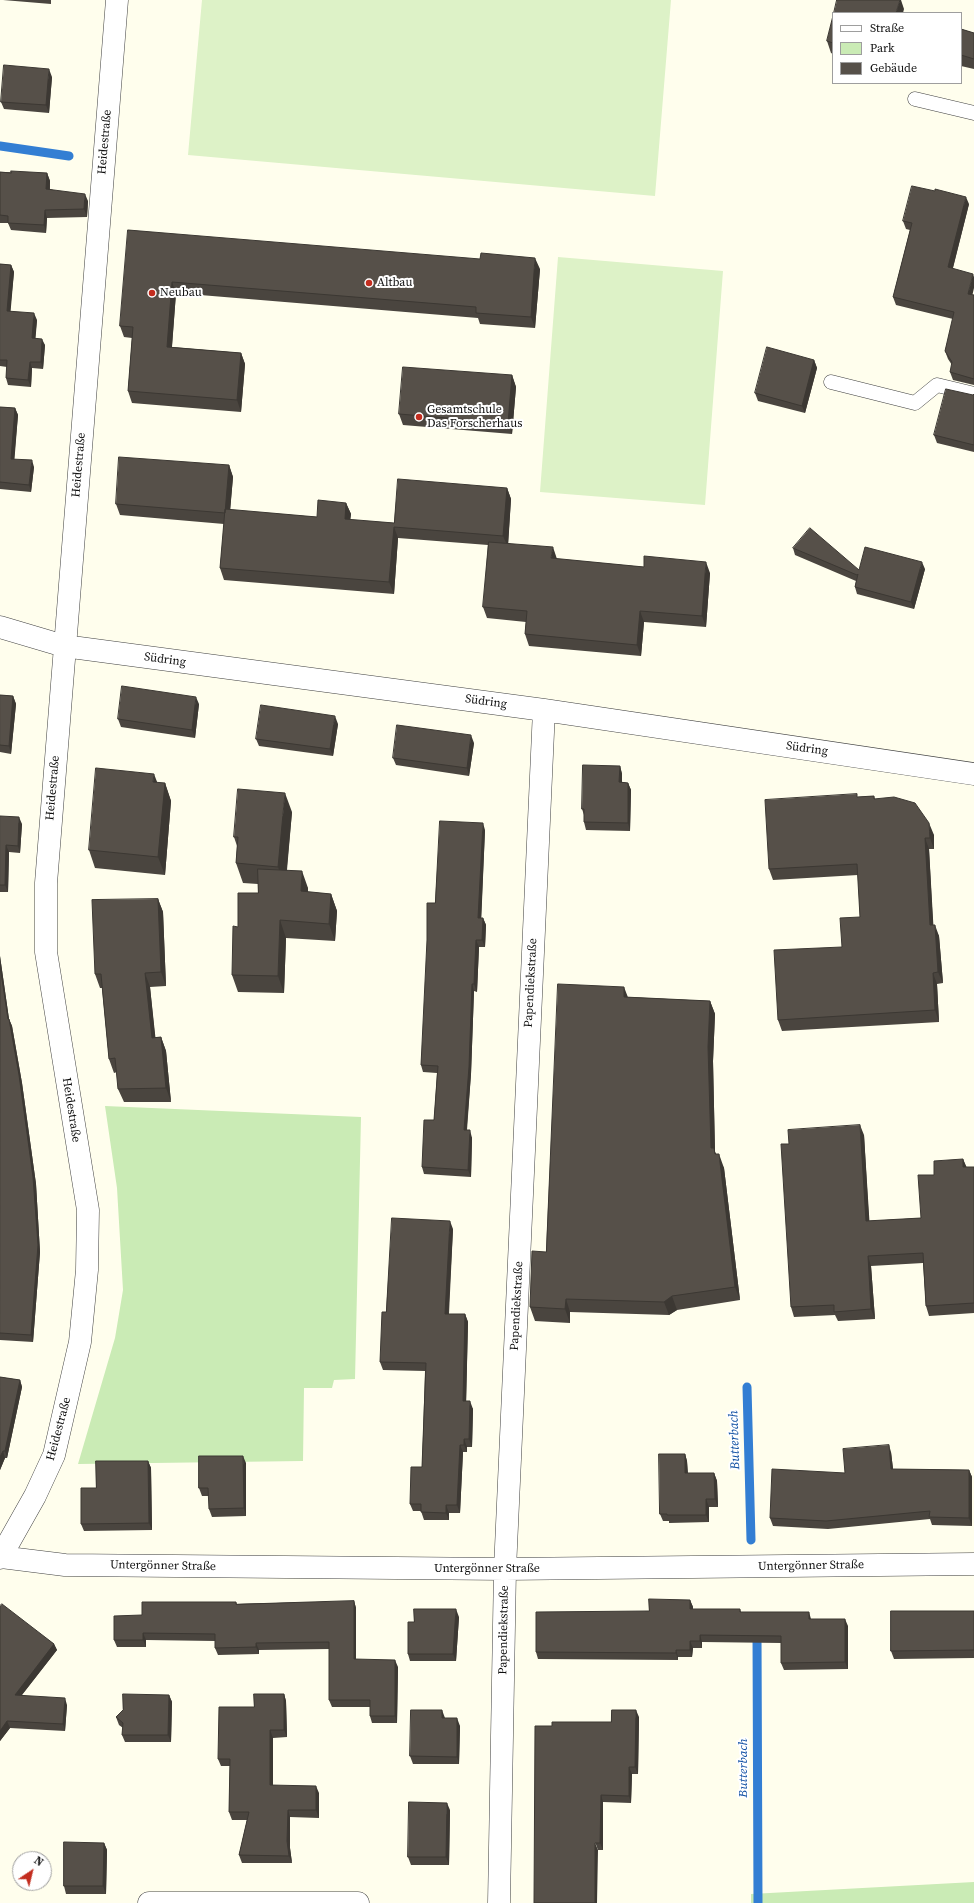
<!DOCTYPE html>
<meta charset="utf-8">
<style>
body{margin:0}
#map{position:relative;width:974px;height:1903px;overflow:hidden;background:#fffeed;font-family:"Source Serif 4",serif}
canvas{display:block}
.legend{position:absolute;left:832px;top:12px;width:130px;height:72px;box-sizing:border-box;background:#fff;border:1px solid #9e9e9e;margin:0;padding:5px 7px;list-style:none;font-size:12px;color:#0d0d0d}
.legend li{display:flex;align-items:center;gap:8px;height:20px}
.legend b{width:20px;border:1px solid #9e9e9e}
.north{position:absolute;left:12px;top:1851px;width:40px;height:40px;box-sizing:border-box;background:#fff;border:1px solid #9e9e9e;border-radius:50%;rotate:35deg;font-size:11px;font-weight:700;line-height:16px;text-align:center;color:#0d0d0d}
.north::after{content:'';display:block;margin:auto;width:14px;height:18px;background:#c32d1f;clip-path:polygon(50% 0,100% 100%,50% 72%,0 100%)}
</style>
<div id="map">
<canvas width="974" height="1903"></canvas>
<ul class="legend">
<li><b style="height:5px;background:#fff"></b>Straße</li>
<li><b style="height:11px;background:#caebb5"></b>Park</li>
<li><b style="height:11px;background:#565049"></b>Gebäude</li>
</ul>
<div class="north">N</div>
</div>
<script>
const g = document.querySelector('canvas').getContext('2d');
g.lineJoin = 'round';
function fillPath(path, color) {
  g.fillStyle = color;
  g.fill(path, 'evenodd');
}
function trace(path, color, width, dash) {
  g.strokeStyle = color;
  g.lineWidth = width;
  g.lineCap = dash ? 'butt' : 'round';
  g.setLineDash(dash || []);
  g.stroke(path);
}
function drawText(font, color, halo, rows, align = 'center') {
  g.font = font + ' "Source Serif 4",serif';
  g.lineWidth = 4;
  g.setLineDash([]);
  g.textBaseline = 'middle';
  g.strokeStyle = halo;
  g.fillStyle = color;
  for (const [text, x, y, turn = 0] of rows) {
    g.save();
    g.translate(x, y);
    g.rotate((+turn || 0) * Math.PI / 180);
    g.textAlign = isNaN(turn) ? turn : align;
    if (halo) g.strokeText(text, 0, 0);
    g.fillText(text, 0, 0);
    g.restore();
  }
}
fillPath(new Path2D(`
 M105,1106L361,1117L355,1379L334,1380L332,1388H304L303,1461L78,1464L115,1338L123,1290L117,1188Z
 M974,1882V1903H751V1894Z`), '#caebb5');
fillPath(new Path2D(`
 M202,0H671L655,196L188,155Z
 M558,257L723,271L705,505L540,492Z`), '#ddf2c7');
trace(new Path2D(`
 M0,146L69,156
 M747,1387L751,1540
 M757,1633L758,1903`), '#337ed3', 9);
const service = new Path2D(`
 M915,99L974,113
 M831,382L915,403L937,385L974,394`);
const minor = new Path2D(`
 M0,627L64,646L544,710L974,774
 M0,1557L65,1565L505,1569L974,1564
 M0,1558L35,1496L54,1455L80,1342L87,1270L88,1210L46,952V883L117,0
 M149,1903H358
 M499,1903L505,1569L544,710`);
trace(service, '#404040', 15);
trace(minor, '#404040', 23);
trace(service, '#fff', 14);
trace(minor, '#fff', 22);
fillPath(new Path2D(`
 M3,0H51V4Z
 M833,16V54L831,53L827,41Z
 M961,29L974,33V69L961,66Z
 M52,77L49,113L4,109L1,102Z
 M0,172L47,173L50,181V189L88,201L87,217L47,218L46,233L11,230L8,223H0Z
 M969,204L953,268L972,295H974V385L953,380L950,372L952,365L948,359L945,351L953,319L896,305L893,297L910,230L906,229L903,221Z
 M128,230L540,269L535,328L480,324L478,318L176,293L172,347L241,353L245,364L241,412L132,403L128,391L132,338L124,337L120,326Z
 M0,264L11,265L14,272L10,311L37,320L35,338L45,345L43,369L32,368L31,387L8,385L6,378L7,367L0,366Z
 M814,360L817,368L805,413L758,401L755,393Z
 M512,375L516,387L512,434L403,425L399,414Z
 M974,394V452L937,443L934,435Z
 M0,407L15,408L18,415L14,459L34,467L31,492L0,489Z
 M229,465L233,477L230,510L317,517L346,503L351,514L350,520L394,523L507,488L511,499L508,543L557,559L710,573L706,627L644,622L641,656L529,646L525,634L526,622L487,618L483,607L488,545L398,538L394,594L224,580L220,568L224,524L120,515L116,504Z
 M793,548L859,570L925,569L914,609L857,594L855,587L856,581L795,555Z
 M0,695L13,696L16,704L11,754L0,752Z
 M199,704L195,738L121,727L118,719Z
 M338,724L333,756L259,746L256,739Z
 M474,743L469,776L396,765L393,758Z
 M620,766L622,774V782L628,783L631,790L630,831L586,830L584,822V815L582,809Z
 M157,783H165L171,801L165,875L95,868L89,850Z
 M874,796L875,799L934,835V849H929L933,925L939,936L943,983L937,984L939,1022L782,1031L778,1020L842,947L860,917L858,875L773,880L769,869L858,797Z
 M292,812L287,870L308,888V892L331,894L337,911L335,941L286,938L284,993L238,992L232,975L238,927L258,893V884L243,883L236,863L237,846L234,837Z
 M0,816L22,824L20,853L9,852L8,892H0Z
 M485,830L481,918H483L486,925L485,947H479L477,992L474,991L471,1074L467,1130L472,1138L471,1177L424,1174L422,1167L434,1120L437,1073L423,1072L421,1065L435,903Z
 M158,899L163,912L166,986L150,987L155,1037H161L166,1051L171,1102H124L118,1089L117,1072L114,1073L109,1059L102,988H100L95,974Z
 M0,956L9,1019L12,1026L22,1083L36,1184L40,1252L33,1342L0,1340Z
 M628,997L710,1001L715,1014L713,1061L715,1152L724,1168L740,1300L677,1310L669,1315L570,1312V1323L535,1321L530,1307L546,1252Z
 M864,1135L869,1221L921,1218L934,1175L963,1159L966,1167H974V1313L929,1316L926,1306L923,1263L871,1266L875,1319L838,1321L835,1315L794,1317L791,1307L789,1144Z
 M453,1229L449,1314H465L468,1322L466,1401L473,1409L472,1447H467V1452H463L460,1513H449V1520H424L421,1511H413L410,1504L422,1467L425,1371L383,1370L380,1362L386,1312Z
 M0,1377L20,1380L22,1387L7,1458H5L0,1470Z
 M891,1452L893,1469L969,1470L972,1477V1526L932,1525L930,1519L828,1529L773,1526L770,1518L845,1473Z
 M685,1454L687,1461L688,1473H714L717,1481L718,1507H709V1522L669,1523V1521H663L660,1514Z
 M148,1461L151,1468L152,1530L84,1531L81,1524L96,1488Z
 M246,1463V1516L212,1517L209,1509V1496H202L199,1488Z
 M690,1600L693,1607V1609H740L741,1612L811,1619L848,1626V1669L784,1670L781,1663V1643L702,1642V1648H693L692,1657H678V1660L538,1659L536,1652L649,1611Z
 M354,1601L356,1608V1659L398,1667L397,1723H372L370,1716V1707H332L329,1700V1649L259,1650V1654L218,1655L215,1648V1641L146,1640V1647H117L114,1640L142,1615L236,1602L237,1604Z
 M0,1606L54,1644L57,1650L22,1695L67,1705L65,1731L10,1728L0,1741Z
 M974,1611V1658L894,1659L891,1651Z
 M459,1617L456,1661H410L408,1654L414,1622Z
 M284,1694L286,1701L287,1737L273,1738V1785L319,1793V1818L290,1817V1848L292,1863H242L239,1855L247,1820H232L229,1812L230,1766H221L218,1759L254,1707Z
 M169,1695L172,1702L171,1742H125L122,1735L123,1728L119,1725L116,1717Z
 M639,1717L638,1774H632L631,1803L603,1802V1850H598L552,1726L611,1722Z
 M445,1718L460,1726L459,1764H413L410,1756Z
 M450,1810L449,1865H411L408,1857Z
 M104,1843L107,1850L106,1894H66L64,1886Z`), '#4a453f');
fillPath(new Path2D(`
 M900,0H901L904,9L903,13H896Z
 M49,69L52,77L49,113L46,105Z
 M47,173L50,181L49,197L46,189Z
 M85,194L88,201L87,217L84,209Z
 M966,197L969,204L951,275L948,267Z
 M45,210L47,218L46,233L44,225Z
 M535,258L540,269L535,328L531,317Z
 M11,265L14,272L10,318L7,311Z
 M973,274L974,277V288L971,301L968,294Z
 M172,282L176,293L171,358L167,347Z
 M34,313L37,320L35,345L32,338Z
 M42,339L45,345L43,369L41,362Z
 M241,353L245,364L241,412L237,400Z
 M814,360L817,368L805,413L802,406Z
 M30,362L32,368L31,387L28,380Z
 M512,375L516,387L512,434L508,423Z
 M15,408L18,415L14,465L11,459Z
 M32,460L34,467L31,492L29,485Z
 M229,465L233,477L229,524L225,513Z
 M507,488L511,499L508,547L503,536Z
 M346,503L351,514L349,531L345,519Z
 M394,527L398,538L394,594L389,582Z
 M553,547L557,559L551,558Z
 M706,562L710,573L706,627L702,616Z
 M922,562L925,569L914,609L911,602Z
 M640,611L644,622L641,656L637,645Z
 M13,696L16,704L11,754L9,746Z
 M196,697L199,704L195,738L192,730Z
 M335,716L338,724L333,756L330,749Z
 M471,735L474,743L469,776L467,768Z
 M620,766L622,774V790L619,782Z
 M154,774L161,792L153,782Z
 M165,783L171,801L165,875L158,857Z
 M628,783L631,790L630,831L628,823Z
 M285,793L292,812L285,887L278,867Z
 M19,817L22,824L20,853L18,846Z
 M483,823L485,830L481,925L478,918Z
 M929,823L934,835V849L930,838Z
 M925,838L929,849L934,936L930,925Z
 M6,845L9,852L8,892L5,885Z
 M302,871L308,888V909L301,891Z
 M331,894L337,911L335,941L329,924Z
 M158,899L163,912L166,986L161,972Z
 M483,918L486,925L485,947L482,940Z
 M280,920L286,938L284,993L278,976Z
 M935,925L939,936L943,983L938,972Z
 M476,940L479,947L477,992L474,984Z
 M0,956L9,1019L12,1026L22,1083L36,1184L40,1252L33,1342L31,1335L8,1019L0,966Z
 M145,973L150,987L157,1052L152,1038Z
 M933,973L937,984L939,1022L935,1010Z
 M472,984L474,991L471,1074L466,1137L464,1130Z
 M624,987L629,1000L624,997Z
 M710,1001L715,1014L713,1061L715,1152L719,1162L711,1148L708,1047Z
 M161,1037L166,1051L171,1102L166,1088Z
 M860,1125L864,1135L870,1230L866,1221Z
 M470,1130L472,1138L471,1177L468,1170Z
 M719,1154L724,1168L740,1300L735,1287Z
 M963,1159L967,1168L963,1167Z
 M450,1221L453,1229L448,1321L445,1314Z
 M868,1256L871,1266L875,1319L871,1309Z
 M672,1296L677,1310L669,1315L664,1302Z
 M566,1299L570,1312V1323L565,1309Z
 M465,1314L468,1322L466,1408L463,1401Z
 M20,1380L22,1387L7,1458L5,1451Z
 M470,1401L473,1409L472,1447L469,1439Z
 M464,1439L467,1447V1452L464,1445Z
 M460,1445L463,1452L460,1513L457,1505Z
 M889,1445L891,1452L894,1477L891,1469Z
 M3,1451L5,1458L0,1470V1457Z
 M685,1454L687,1461L688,1481L685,1473Z
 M243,1456L246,1463V1516L244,1508Z
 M148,1461L151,1468L152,1530L149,1523Z
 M969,1470L972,1477V1526L969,1518Z
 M714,1473L717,1481L718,1507L715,1499Z
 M706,1499L709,1507V1522L706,1515Z
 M446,1505L449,1513V1520L446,1513Z
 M690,1600L693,1607V1616L690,1609Z
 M354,1601L356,1608V1666L354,1659Z
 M456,1609L459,1617L456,1661L453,1654Z
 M809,1612L811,1619H809Z
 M845,1619L848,1626V1669L845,1662Z
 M143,1633L146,1640V1647L143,1640Z
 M700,1635L702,1642V1648L700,1641Z
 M690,1641L693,1648L692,1657L690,1650Z
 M256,1643L259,1650V1654L256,1647Z
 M54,1644L57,1650L17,1701L15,1695Z
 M676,1650L678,1657V1660L676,1653Z
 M395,1660L398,1667L397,1723L395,1716Z
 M284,1694L286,1701L287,1737L284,1730Z
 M169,1695L172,1702L171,1742L168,1735Z
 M65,1698L67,1705L65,1731L63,1724Z
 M442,1710L445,1718H442Z
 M636,1710L639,1717L638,1774L635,1767Z
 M457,1718L460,1726L459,1764L457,1757Z
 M7,1721L10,1728L0,1741V1731Z
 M270,1730L273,1738V1793L270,1785Z
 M629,1767L632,1774L631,1803L629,1796Z
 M316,1786L319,1793V1818L316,1810Z
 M601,1795L603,1802V1850L600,1843Z
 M447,1803L450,1810L449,1865L446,1857Z
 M288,1810L290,1817V1848L292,1863L289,1856L287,1841Z
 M104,1843L107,1850L106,1894L103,1886Z
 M595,1843L598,1850L597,1903H595Z`), '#3c3833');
const building = new Path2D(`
 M837,0H900L896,13H834Z
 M833,16V43L827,41Z
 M961,29L974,33V59L961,55Z
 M4,65L49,69L46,105L1,102Z
 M11,171L47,173L46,189L85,194L84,209L45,210L44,225L8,223V216L0,215V172L11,173Z
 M912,186L935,191V189L966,197L948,267L973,274L968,294L974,295V379L950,372L952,362L945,351L954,312L893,297L912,223L903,221Z
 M128,230L480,259L481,253L535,258L531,317L476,313V307L172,282L167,347L241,353L237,400L128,391L133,327L120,326Z
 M0,264L11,265L7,311L34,313L32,338L42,339L41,362H30L28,380L6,378L7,360H0Z
 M767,347L814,360L802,406L755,393Z
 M403,367L512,375L508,423L399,414Z
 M946,389L973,395L974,394V445L934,435Z
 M0,407L15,408L11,459L32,460L29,485L0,482Z
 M119,457L229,465L225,513L116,504Z
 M398,479L507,488L503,536L394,527L389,582L220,568L225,509L317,517L318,500L346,503L345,519L394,523Z
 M810,528L859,570L865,547L922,562L911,602L855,587L858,574L857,575L793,548Z
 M489,542L553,547L551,558L644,567V556L706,562L702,616L640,611L637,645L525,634L527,611L483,607Z
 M122,686L196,697L192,730L118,719Z
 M0,695L13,696L9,746L0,745Z
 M261,705L335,716L330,749L256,739Z
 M397,725L471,735L467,768L393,758Z
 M583,765L620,766L619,782L628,783V823L584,822V809H582Z
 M96,768L154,774L153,782L165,783L158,857L89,850Z
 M238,789L285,793L278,867L236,863L238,837H234Z
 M857,794V797L874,796V799L894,797L915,803L929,823L930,838H925L930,925H935L938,972L933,973L935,1010L778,1020L774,950L842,947L840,918L860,917L857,864L769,869L765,800Z
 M0,816L19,817L18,846L6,845L5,885H0Z
 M440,821L483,823L478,918H483L482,940H476L474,984H472L469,1067L464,1130H470L468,1170L422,1167L424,1120H434L438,1066L421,1065L427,940V903H435Z
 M258,869L302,871L301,891L331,894L329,924L280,920L278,976L232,975L233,926L238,927V893H258Z
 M158,899L161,972L145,973L152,1038L161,1037L166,1088L118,1089L115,1058L109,1059L101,974H95L92,900Z
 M0,966L8,1019H9L19,1075L33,1177L38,1245L31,1335L0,1333Z
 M558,984L624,987V997L710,1001L708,1047L711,1148H714L715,1154H719L735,1287L672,1296L664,1302L566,1299L565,1309L530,1307L532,1251L546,1252Z
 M860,1125L866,1221L921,1218L918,1175H934V1161L963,1159V1167H974V1303L926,1306L923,1253L868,1256L871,1309L834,1312V1305L791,1307L781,1144H789L788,1130Z
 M392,1218L450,1221L445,1314H465L463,1401H470L469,1439H464V1445H460L457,1505H446V1513L421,1512V1504H410L411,1467H422L426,1363L380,1362L382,1312H386Z
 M0,1377L20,1380L5,1451H3L0,1457Z
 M889,1445L891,1469L969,1470V1518L929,1517L930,1511L826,1521L770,1518L772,1469L845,1473L843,1449Z
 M659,1454H685V1473H714L715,1499H706V1515H667V1514H660Z
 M199,1456H243L244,1508L209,1509L208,1488H199Z
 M96,1461H148L149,1523L81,1524V1488H96Z
 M649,1599L690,1600V1609H740V1612H809V1619H845V1662L781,1663V1636L700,1635V1641H690V1650H676V1653L536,1652V1612L649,1611Z
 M354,1601V1659L395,1660V1716H370V1700H329V1642L256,1643V1647L215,1648V1634L143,1633V1640H114V1616L142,1615V1602H236V1604Z
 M2,1604L54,1644L15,1695L65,1698L63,1724L7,1721L0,1731V1606Z
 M414,1609H456L453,1654H408V1622H414Z
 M891,1611H974V1650L891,1651Z
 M123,1694L169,1695L168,1735H122L123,1723L116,1717L123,1710Z
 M254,1694H284V1730H270V1785L316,1786V1810H288L287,1841L289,1856L239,1855L249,1812H229L230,1759H218L219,1707H254Z
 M411,1710H442V1718H457V1757L410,1756Z
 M612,1710H636L635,1767H629V1796L601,1795L600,1843H595V1903H534L535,1726H552V1722H611Z
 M409,1802L447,1803L446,1857H408Z
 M64,1842L104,1843L103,1886H64Z`);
fillPath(building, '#565049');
trace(building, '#3c3833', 1);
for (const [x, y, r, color] of [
 [369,283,4,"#c32d1f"],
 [152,293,4,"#c32d1f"],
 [419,417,4,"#c32d1f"]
]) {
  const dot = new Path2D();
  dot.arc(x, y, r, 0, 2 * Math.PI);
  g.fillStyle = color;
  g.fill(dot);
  trace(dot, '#fff', 1.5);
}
drawText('12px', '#0d0d0d', '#fff', [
 ["Heidestraße",105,142,-85],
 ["Heidestraße",79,465,-85],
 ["Südring",165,660,8],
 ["Südring",486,702,8],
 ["Südring",807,749,8],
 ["Heidestraße",53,788,-85],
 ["Papendiekstraße",531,983,-87],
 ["Heidestraße",71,1110,81],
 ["Papendiekstraße",517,1306,-87],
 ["Heidestraße",59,1429,-75],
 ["Untergönner Straße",163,1566,1],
 ["Untergönner Straße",811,1566,-1],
 ["Untergönner Straße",487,1569],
 ["Papendiekstraße",504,1630,-89]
]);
drawText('12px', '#0d0d0d', '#fff', [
 ["Altbau",377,283],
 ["Neubau",160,293],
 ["Gesamtschule",427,410],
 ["Das Forscherhaus",427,424]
], 'left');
drawText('italic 13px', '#1150a4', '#fff', [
 ["Butterbach",735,1440,-92],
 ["Butterbach",744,1768,-90]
]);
</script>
